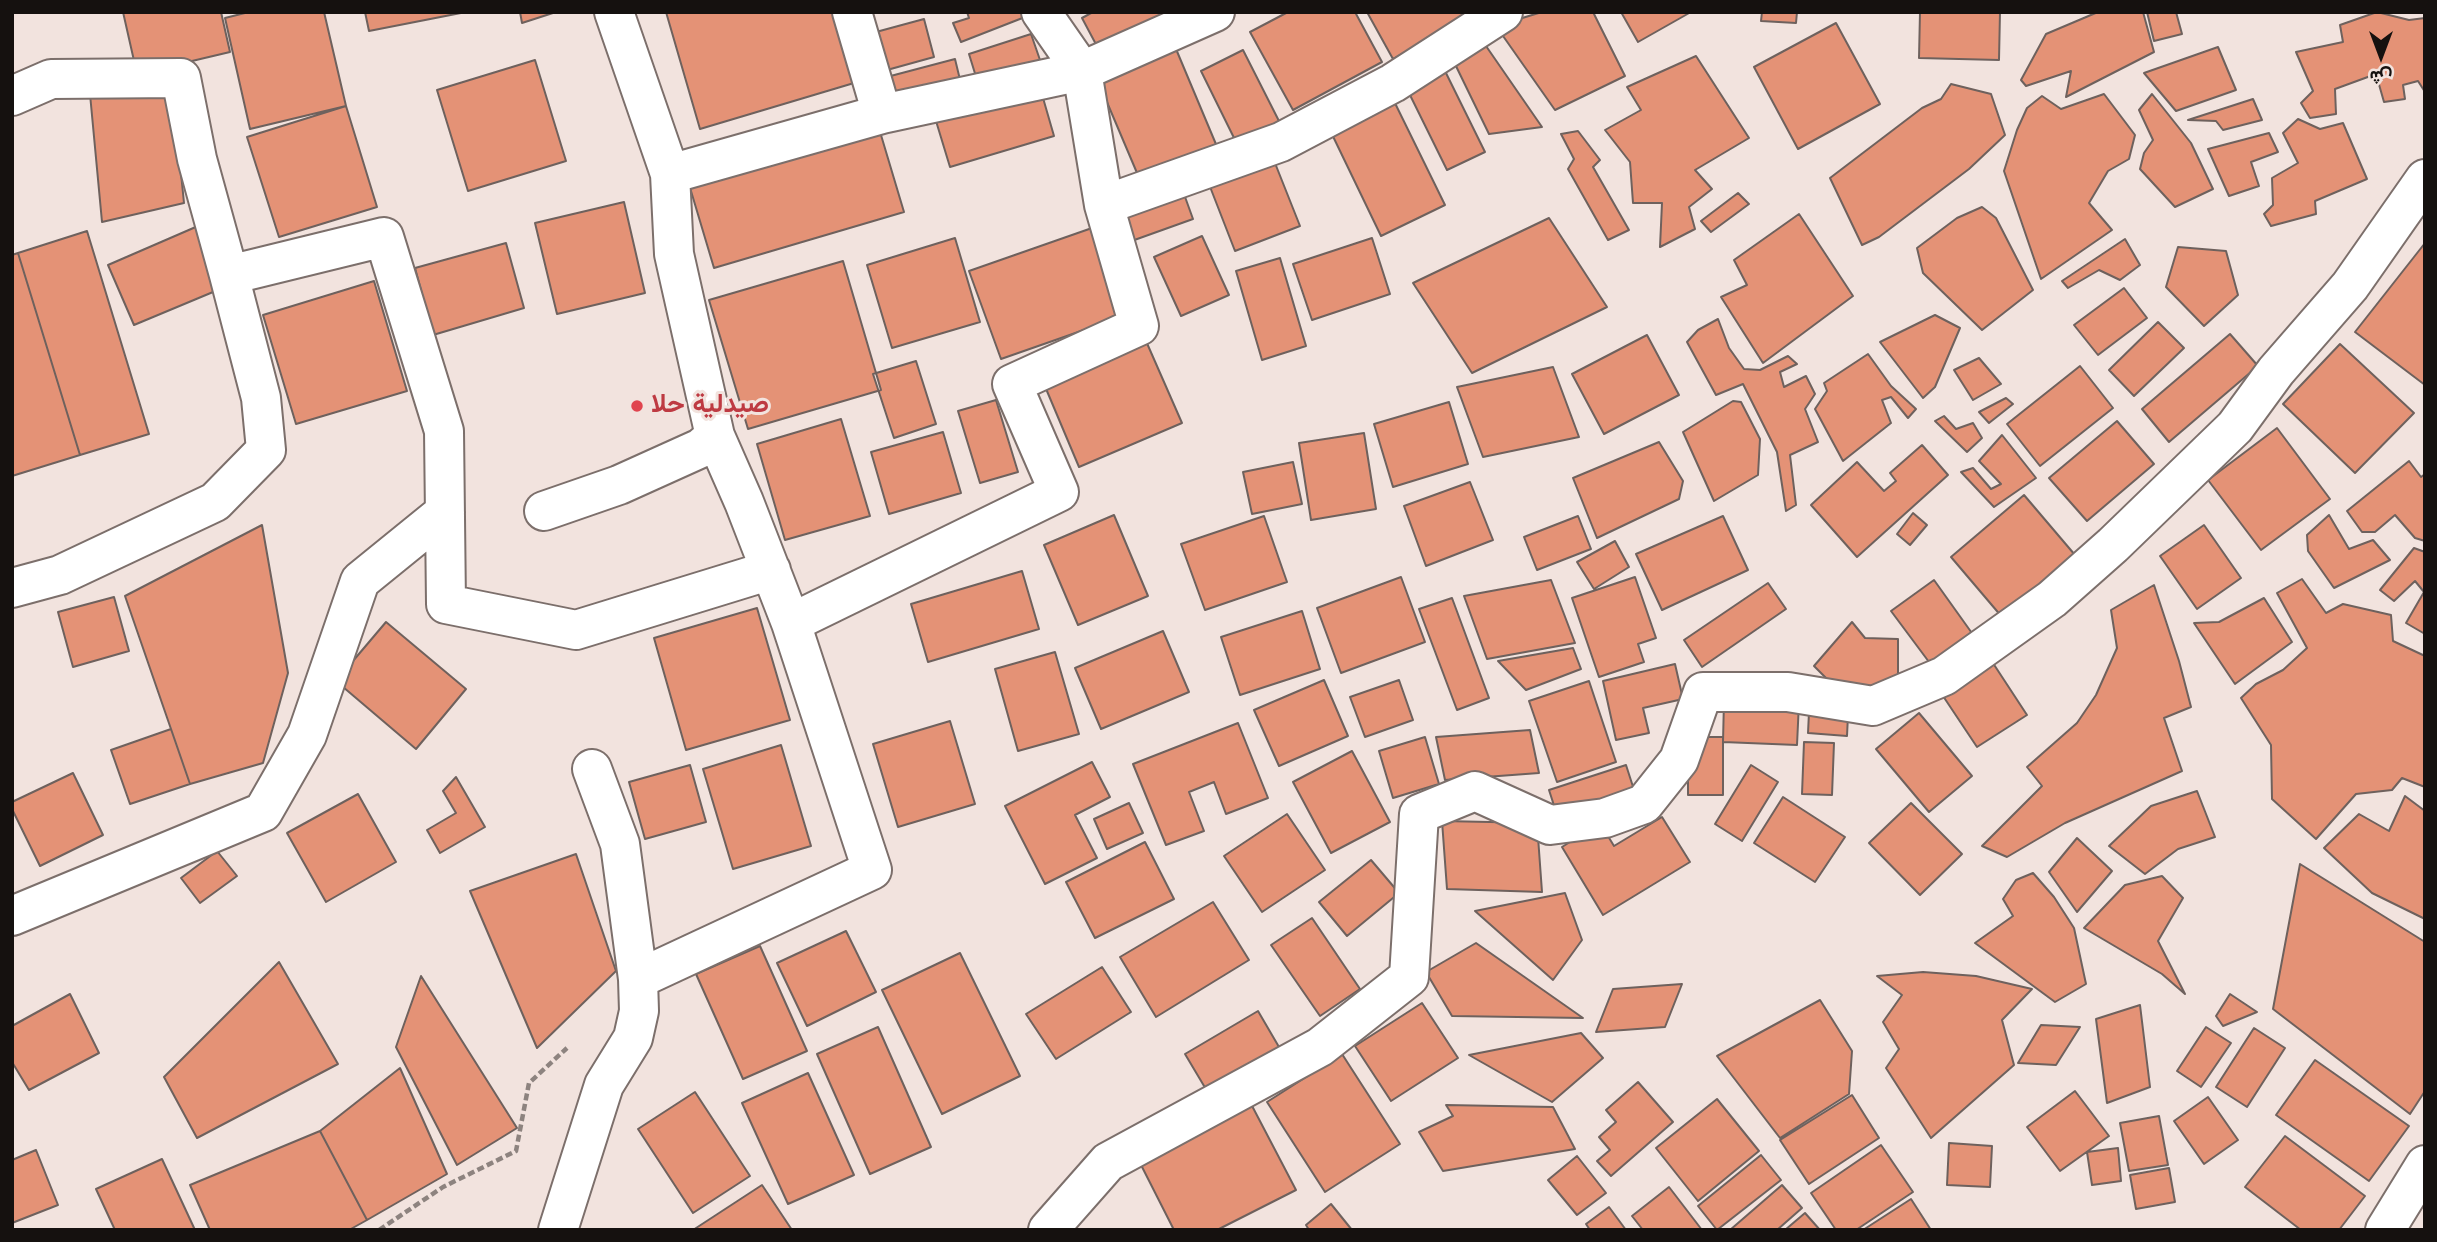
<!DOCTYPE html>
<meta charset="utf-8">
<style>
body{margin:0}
#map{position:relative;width:2437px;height:1242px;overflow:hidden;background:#f2e3de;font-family:Jost,Vazirmatn,sans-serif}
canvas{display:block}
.frame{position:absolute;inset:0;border:14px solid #15110f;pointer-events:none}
.north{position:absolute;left:2346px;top:21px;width:70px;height:70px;-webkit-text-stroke:5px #f2e3de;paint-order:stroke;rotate:180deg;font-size:19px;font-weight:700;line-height:28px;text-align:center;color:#15110f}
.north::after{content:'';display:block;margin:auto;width:24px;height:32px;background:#15110f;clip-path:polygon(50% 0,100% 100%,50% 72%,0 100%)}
</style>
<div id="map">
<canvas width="2437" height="1242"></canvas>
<div class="frame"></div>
<div class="north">ش</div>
</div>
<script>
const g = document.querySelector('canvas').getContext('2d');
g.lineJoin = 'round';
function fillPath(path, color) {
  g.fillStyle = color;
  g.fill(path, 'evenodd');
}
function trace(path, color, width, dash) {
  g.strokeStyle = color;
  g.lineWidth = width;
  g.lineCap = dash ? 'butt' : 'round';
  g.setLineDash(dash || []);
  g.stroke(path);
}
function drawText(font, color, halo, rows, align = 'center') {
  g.font = font + ' Jost,Vazirmatn,sans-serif';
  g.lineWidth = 6;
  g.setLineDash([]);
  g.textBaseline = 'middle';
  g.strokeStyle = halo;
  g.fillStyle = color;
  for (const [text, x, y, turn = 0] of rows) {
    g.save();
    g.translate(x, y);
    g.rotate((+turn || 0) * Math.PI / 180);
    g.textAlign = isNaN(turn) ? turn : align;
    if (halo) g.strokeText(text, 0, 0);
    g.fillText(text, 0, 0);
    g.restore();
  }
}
const building = new Path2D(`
 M123,12H221L230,52L137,74Z
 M249,12H324L346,106L250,129L225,18Z
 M365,12H466L369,31Z
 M520,12H556L522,23Z
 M666,12H833L854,83L700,129Z
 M967,12H1023L1025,17L961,42L953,23L969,18Z
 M1093,12H1169L1099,50L1082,18Z
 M1288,12H1355L1382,62L1293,110L1250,32Z
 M1367,12H1470L1471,14L1393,59Z
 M1542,12H1593L1625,76L1555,110L1496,26Z
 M1621,12H1691L1638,42Z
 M1762,12H1797L1796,23L1761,21Z
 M1920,12H2000L1999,60L1919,58Z
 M2098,12H2143L2154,52L2066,97L2071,71L2026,86L2021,80L2046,34Z
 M2147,12H2176L2182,34L2154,41Z
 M2377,12L2409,20L2425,18V92L2418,81L2403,85L2405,99L2384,102L2376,74L2335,89L2336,114L2310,118L2301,103L2313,91L2296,52L2343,42L2340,25Z
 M924,19L934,57L887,70L876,32Z
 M1836,23L1880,104L1798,149L1754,67Z
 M1031,34L1040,60L977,80L969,54Z
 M1486,46L1542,127L1489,134L1454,62Z
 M2218,47L2236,90L2176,111L2144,73Z
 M1176,49L1218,149L1140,180L1098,81Z
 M1243,50L1281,125L1238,146L1201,71Z
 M1696,56L1749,138L1695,170L1712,189L1689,207L1695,229L1660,247L1662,203H1633L1630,162L1605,130L1641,110L1627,87Z
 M955,59L962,88L891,107L883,78Z
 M535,60L566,161L468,191L437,90Z
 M1445,71L1485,152L1447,170L1408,91Z
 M1951,84L1991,94L2005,135L1969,169L1879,237L1862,245L1830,178L1922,108L1941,99Z
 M1041,91L1054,136L950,167L936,121Z
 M90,94H173L184,203L102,222Z
 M2104,94L2135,135L2129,159L2108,171L2089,203L2112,230L2041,279L2004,171L2017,130L2027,108L2042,96L2061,109Z
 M2152,94L2191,143L2213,189L2175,207L2140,169L2144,153L2153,140L2139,110Z
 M1391,95L1445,205L1381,236L1328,126Z
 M2253,99L2262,120L2223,130L2216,121L2188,120Z
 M346,106L377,207L279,237L247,137Z
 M2298,119L2320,129L2343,123L2367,179L2315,201L2316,214L2271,226L2264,214L2273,205L2272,178L2298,163L2283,133Z
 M878,125L904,212L714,268L688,181Z
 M1578,131L1600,160L1593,167L1629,230L1608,240L1568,169L1574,159L1561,134Z
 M2269,133L2278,152L2251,162L2259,186L2229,196L2208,149Z
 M1271,153L1300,226L1235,251L1207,179Z
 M1180,183L1193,219L1126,243L1113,208Z
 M1738,193L1749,204L1711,232L1701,221Z
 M624,202L645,293L557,314L535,223Z
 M1982,207L1996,218L2033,290L1982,330L1923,273L1917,248L1957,218Z
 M1799,214L1853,296L1763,363L1721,297L1747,285L1734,260Z
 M1549,218L1607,307L1472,373L1413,283Z
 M198,226L225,287L134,325L108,265Z
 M1092,228L1124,316L1001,359L969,271Z
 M87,231L149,434L80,455L18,253Z
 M1202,236L1229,295L1181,316L1154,257Z
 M955,238L980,322L892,348L867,265Z
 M1372,238L1390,294L1312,320L1293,264Z
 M2125,239L2140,265L2120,280L2099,270L2068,288L2062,281Z
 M506,243L524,308L433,335L415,268Z
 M2425,243V385L2355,332Z
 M2178,247L2226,251L2238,295L2204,326L2166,287Z
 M18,253L80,455L12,476V255Z
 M1280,258L1306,346L1262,360L1236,271Z
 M843,261L881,390L748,429L709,300Z
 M374,281L407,391L296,424L263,315Z
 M2124,288L2147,318L2098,355L2074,325Z
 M1935,315L1960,328L1935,387L1923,398L1880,342Z
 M1718,319L1729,348L1744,369L1760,370L1788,356L1797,364L1780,372L1784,387L1806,376L1815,394L1805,409L1818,442L1790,455L1796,505L1786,511L1777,452L1743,384L1716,395L1687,342L1698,330Z
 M2158,322L2184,348L2134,396L2109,370Z
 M2230,334L2258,366L2169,442L2142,409Z
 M1647,335L1679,395L1604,434L1572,374Z
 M1146,341L1182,423L1079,467L1044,384Z
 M2340,344L2414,413L2355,473L2283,404Z
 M1868,354L1891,386L1916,409L1908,418L1891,397L1882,400L1891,423L1843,461L1815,409L1827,391L1824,383Z
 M1979,358L2001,384L1973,400L1954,370Z
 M916,361L936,424L894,438L873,374Z
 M2080,366L2113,408L2040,466L2007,424Z
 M1553,367L1579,437L1483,457L1457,387Z
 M2006,398L2013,404L1989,423L1979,412Z
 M996,400L1018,472L980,483L958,411Z
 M1733,401L1741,402L1760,439L1758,475L1714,501L1683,432Z
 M1449,402L1468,464L1393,487L1374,424Z
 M1944,416L1956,429L1973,423L1982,438L1967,452L1935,421Z
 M841,419L870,516L785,540L757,444Z
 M2117,421L2154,464L2087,521L2049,478Z
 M2277,428L2330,499L2261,550L2208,480Z
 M943,432L961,493L889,514L871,452Z
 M1364,433L1376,509L1311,520L1299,443Z
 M2002,435L2036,478L1994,507L1961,472L1973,468L1991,489L2001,484L1979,461Z
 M1659,442L1683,481L1679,499L1597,538L1573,478Z
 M1922,445L1948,475L1857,557L1811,505L1857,462L1884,491L1896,481L1890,473Z
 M2409,461L2421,477L2425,474V541L2415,538L2395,515L2375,532H2362L2347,511Z
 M1293,462L1302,504L1252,514L1243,472Z
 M1470,482L1493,540L1426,566L1404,506Z
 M2024,495L2075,555L2002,617L1951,557Z
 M1913,513L1927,525L1910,545L1897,534Z
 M1114,515L1148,596L1078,625L1044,545Z
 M2329,515L2349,549L2373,540L2390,560L2334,588L2308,551L2307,535Z
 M1264,516L1287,582L1205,610L1181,544Z
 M1578,516L1591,549L1537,570L1524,537Z
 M1723,516L1748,570L1662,610L1636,554Z
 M262,525L288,673L263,763L190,784L125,596Z
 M2204,525L2241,578L2197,609L2160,556Z
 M1615,541L1629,567L1594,589L1577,562Z
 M2414,548L2425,552V634L2406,623L2424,592L2415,581L2394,601L2380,590Z
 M1022,571L1039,629L928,662L911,604Z
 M1401,577L1425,642L1341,673L1317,608Z
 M1635,577L1656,638L1638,644L1644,662L1599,677L1572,598Z
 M2302,579L2326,613L2343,604L2391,615L2393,641L2425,656V787L2402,778L2392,790L2356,794L2316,839L2272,799L2271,745L2241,698L2256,684L2283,670L2307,648L2277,593Z
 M1551,580L1575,643L1487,659L1464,596Z
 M1934,580L1974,636L1932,666L1891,611Z
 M1768,583L1786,609L1702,667L1684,640Z
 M2154,585L2179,661L2191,707L2164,718L2182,771L2065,823L2007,857L1982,846L2042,786L2027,767L2077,723L2096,695L2117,648L2111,610Z
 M114,597L129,651L73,667L58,612Z
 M1452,598L1489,698L1457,710L1419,609Z
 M2264,598L2292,642L2235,684L2194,623L2219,622Z
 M757,608L790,720L686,750L654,638Z
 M1302,611L1320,669L1240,695L1221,637Z
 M386,622L466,689L416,749L336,681Z
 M1852,622L1865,638L1898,639V677L1871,692L1831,683L1814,666Z
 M1163,631L1189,692L1101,729L1075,668Z
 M1573,648L1581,669L1526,690L1498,661Z
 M1055,652L1079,734L1018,751L995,669Z
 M1989,657L2027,715L1977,747L1939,690Z
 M1675,664L1683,699L1643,708L1649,733L1616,740L1603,681Z
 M1324,680L1348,736L1279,766L1254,710Z
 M1399,680L1413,720L1365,737L1350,697Z
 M1589,681L1616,762L1557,782L1529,701Z
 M1724,700L1799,702L1797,745L1723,742Z
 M1809,712L1848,715L1847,736L1808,733Z
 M1919,713L1972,776L1929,812L1876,749Z
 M950,721L975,804L898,827L873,744Z
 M1238,723L1268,798L1226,814L1214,782L1189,792L1204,831L1166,845L1133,764Z
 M171,729L190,784L130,804L111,750Z
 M1530,730L1539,773L1445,780L1436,737Z
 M1425,737L1439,784L1393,798L1379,751Z
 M1688,737H1723V795H1688Z
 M1804,742L1834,743L1832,795L1802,794Z
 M781,745L811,846L733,869L703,769Z
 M1352,751L1390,822L1331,853L1293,782Z
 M1092,762L1110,797L1075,815L1097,858L1045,884L1005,806Z
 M690,765L706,822L645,839L629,782Z
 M1626,765L1636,796L1559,821L1549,790Z
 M1751,765L1778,782L1742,841L1715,824Z
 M73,773L103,835L40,866L12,809V802Z
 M456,777L485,827L440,853L427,830L456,813L443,791Z
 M2197,791L2215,837L2178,849L2145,874L2109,846L2151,806Z
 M358,794L396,862L326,902L287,833Z
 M2405,796L2425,811V919L2372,893L2324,848L2359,814L2389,831Z
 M1783,797L1845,837L1815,882L1754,843Z
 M1129,803L1143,833L1107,849L1094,819Z
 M1911,803L1962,854L1920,895L1869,843Z
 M1287,814L1325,870L1262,912L1224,856Z
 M1662,817L1690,862L1603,915L1562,847L1600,823L1614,846Z
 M1442,821L1537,823L1542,892L1447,889Z
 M2077,838L2112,871L2077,912L2049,872Z
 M1145,842L1174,899L1095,938L1066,882Z
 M217,851L237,876L200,903L181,878Z
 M576,854L616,971L537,1048L470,891Z
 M1371,860L1399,893L1347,936L1319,902Z
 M2300,864L2425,942V1091L2410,1114L2273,1009Z
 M2033,873L2054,897L2074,928L2086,984L2055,1002L1975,943L2013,916L2003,899L2016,880Z
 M2162,876L2183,898L2158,941L2185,994L2162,974L2084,928L2125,885Z
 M1565,893L1582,940L1553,980L1475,911Z
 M1213,902L1249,960L1156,1017L1120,957Z
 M1312,918L1360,989L1320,1016L1271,945Z
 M846,931L876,992L807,1026L777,963Z
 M1476,943L1583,1018L1452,1016L1426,972Z
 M760,946L807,1051L743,1079L696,974Z
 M960,953L1020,1076L942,1114L882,990Z
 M279,962L338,1064L197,1138L164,1077Z
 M1102,967L1131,1012L1056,1059L1026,1014Z
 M1923,972L1976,976L2032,989L2002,1020L2014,1065L1931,1138L1886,1068L1899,1049L1883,1022L1902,995L1877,976Z
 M421,976L517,1128L457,1165L396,1047Z
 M1682,984L1665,1027L1596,1032L1613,989Z
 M70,994L99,1053L29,1090L12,1062V1026Z
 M2230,994L2257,1012L2223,1026L2216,1016Z
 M1820,1000L1852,1051L1849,1094L1780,1138L1717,1056Z
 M1422,1003L1458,1058L1391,1101L1355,1046Z
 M2140,1005L2150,1087L2107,1103L2096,1019Z
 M1258,1011L1286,1059L1213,1101L1185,1054Z
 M2041,1025L2080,1027L2056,1065L2018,1063Z
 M878,1027L931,1147L870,1174L817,1054Z
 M2206,1027L2231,1043L2201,1087L2177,1071Z
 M2254,1028L2285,1048L2247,1107L2216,1087Z
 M1581,1033L1603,1058L1552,1102L1469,1055Z
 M1342,1054L1400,1144L1325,1192L1267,1102Z
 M2315,1060L2409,1126L2369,1181L2276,1115Z
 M400,1068L447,1174L367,1220L320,1131Z
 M808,1073L854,1175L788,1204L742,1103Z
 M1638,1082L1673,1122L1611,1176L1597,1161L1610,1150L1599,1137L1616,1122L1606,1110Z
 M2075,1091L2109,1136L2060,1171L2027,1127Z
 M695,1092L750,1176L693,1213L638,1129Z
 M1852,1095L1879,1138L1809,1184L1780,1140Z
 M2208,1097L2238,1140L2204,1164L2174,1121Z
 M1717,1099L1759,1151L1698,1201L1656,1148Z
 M1250,1102L1296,1190L1217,1230H1174L1138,1159Z
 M1446,1105L1553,1107L1575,1149L1443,1171L1419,1132L1453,1116Z
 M2159,1116L2168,1165L2129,1171L2120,1123Z
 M320,1131L367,1220L349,1230H210L190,1185Z
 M2285,1136L2365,1196L2339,1230H2301L2245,1187Z
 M1949,1143L1992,1146L1990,1187L1947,1185Z
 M1881,1145L1913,1192L1856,1230H1836L1811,1193Z
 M2118,1148L2121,1181L2092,1185L2087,1152Z
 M36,1150L58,1205L12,1223V1160Z
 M1761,1155L1781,1180L1717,1230L1698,1206Z
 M1577,1156L1606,1193L1577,1215L1548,1180Z
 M162,1159L195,1230H115L96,1189Z
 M2169,1168L2175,1202L2136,1209L2130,1175Z
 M762,1185L792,1230H693Z
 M1782,1185L1802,1208L1777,1230H1730Z
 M1669,1187L1702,1230H1643L1632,1216Z
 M1911,1199L1931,1230H1863Z
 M1331,1204L1352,1230H1309L1306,1225Z
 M1609,1207L1626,1230H1590L1586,1224Z
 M1805,1213L1820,1230H1785Z`);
fillPath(building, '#e49276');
trace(building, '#6e615d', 2);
const street = new Path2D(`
 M614,12L670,174L882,114
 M1041,12L1082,71L1215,12
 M12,96L51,79L181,78L197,159L229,275L384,237L444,431L446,604L576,630L771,570
 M670,174L674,254L715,436
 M1104,205L1281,142L1393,83L1503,12
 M544,511L619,485L701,448L715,436L744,502L791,623L1059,492L1012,384L1139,326L1104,205L1082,71L882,114L852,12
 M12,588L60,575L215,502L266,450L261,398L229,275
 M592,769L620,844L638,979L872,870L791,623
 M12,916L263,812L307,735L360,581L445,512
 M558,1230L604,1085L633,1038L639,1011L638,979
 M1048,1230L1108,1162L1320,1047L1409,977L1419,814L1475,791L1550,825L1605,818L1644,804L1679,760L1703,692H1788L1873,706L1944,676L2052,599L2113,545L2235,427L2276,371L2350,286L2425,179
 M2385,1230L2425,1165`);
trace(street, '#7c6f6b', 42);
trace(new Path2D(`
 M379,1230L443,1187L516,1151L529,1083L567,1048`), '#8d837f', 4.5, [7, 3.5]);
trace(street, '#fff', 38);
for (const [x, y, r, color] of [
 [637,406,7,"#e0444e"]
]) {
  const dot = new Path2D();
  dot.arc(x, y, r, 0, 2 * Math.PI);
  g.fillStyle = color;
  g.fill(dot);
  trace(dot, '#f2e3de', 2.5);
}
drawText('bold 26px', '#be3a42', '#f2e3de', [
 ["صيدلية حلا",651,406]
], 'left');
</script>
